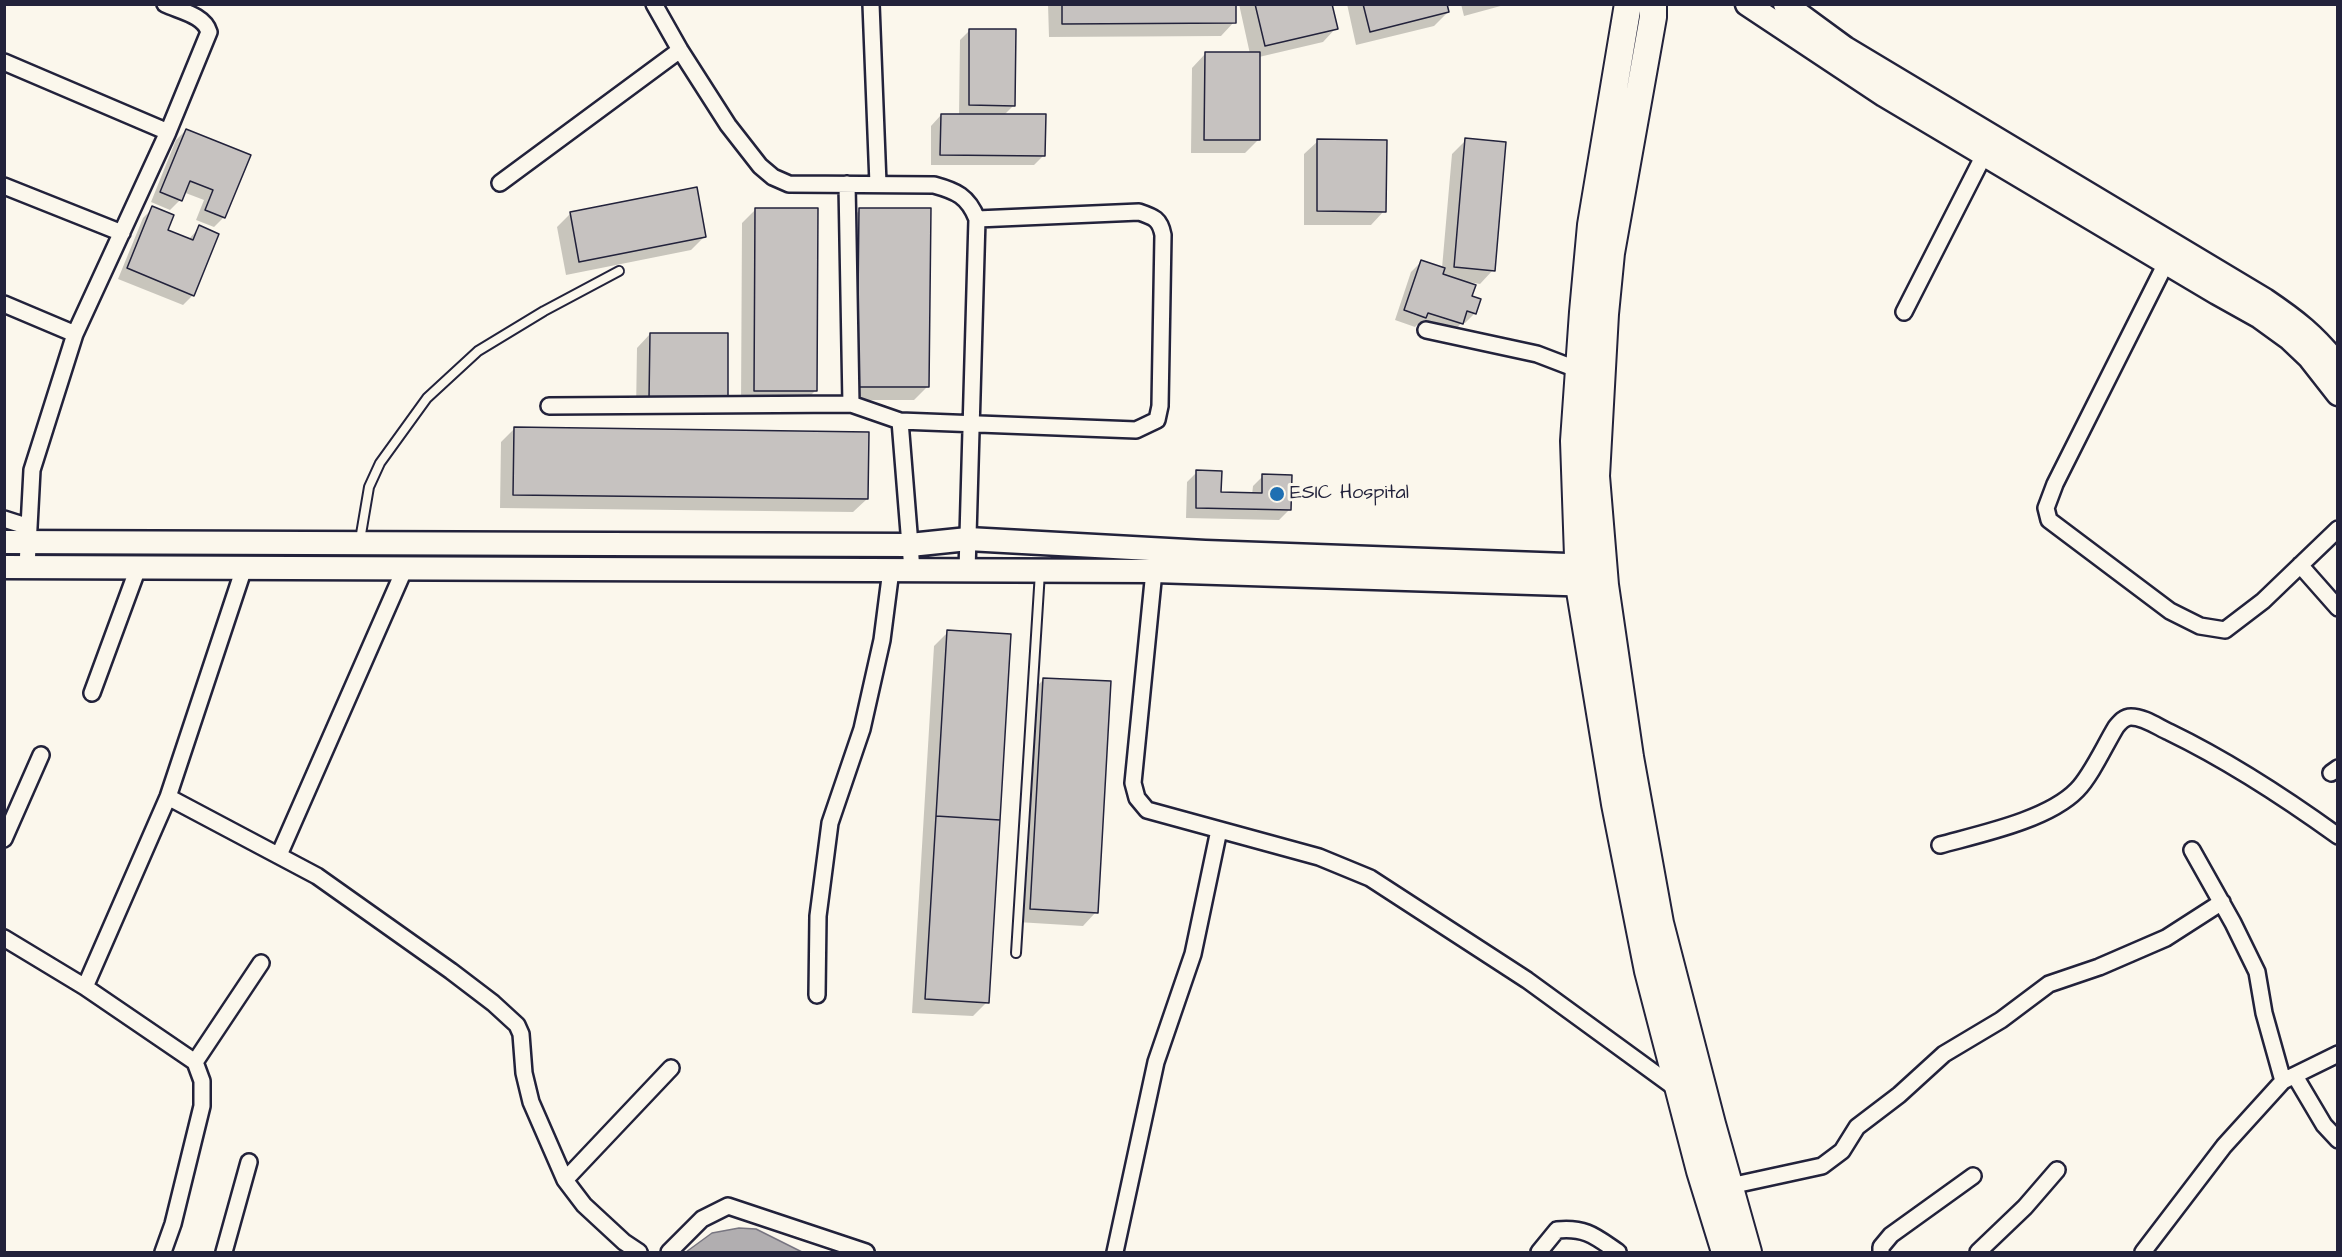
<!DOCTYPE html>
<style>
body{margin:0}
#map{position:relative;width:2342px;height:1257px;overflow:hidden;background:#fbf7ec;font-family:"Architects Daughter",sans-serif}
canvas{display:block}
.frame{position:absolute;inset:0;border:6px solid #22223b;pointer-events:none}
</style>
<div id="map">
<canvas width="2342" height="1257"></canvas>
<div class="frame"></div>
</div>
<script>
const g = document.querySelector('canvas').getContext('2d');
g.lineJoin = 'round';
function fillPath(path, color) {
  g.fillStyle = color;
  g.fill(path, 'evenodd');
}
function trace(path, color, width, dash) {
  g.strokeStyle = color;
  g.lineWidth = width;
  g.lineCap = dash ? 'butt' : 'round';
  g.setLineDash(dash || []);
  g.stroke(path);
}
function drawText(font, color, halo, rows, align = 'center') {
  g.font = font + ' "Architects Daughter",sans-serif';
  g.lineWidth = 6;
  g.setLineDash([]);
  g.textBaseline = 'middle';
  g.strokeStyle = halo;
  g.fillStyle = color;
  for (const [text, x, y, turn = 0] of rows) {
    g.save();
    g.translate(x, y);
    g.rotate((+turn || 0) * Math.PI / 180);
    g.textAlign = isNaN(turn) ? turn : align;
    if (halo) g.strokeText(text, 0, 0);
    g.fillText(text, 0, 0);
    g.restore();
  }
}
const water = new Path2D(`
 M739,1228L756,1229L802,1252H686L712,1233Z`);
fillPath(water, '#b1aeb0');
trace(water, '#787681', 1.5);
fillPath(new Path2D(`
 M1048,4H1234V22L1221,36L1049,37Z
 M1239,4H1331L1336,28L1323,42L1259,57V139L1245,153H1191L1192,68L1205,54H1250Z
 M1347,4H1446L1448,12L1434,26L1356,45Z
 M1461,4H1508L1464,16Z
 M970,30L1014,105L1003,116L1044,155L1034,165H931V126L941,115L959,116L960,40Z
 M186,130L249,156L224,217L214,227L196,220L204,200L183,192L180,200L170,210L151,202L176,140Z
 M1466,140L1493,270L1480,284L1468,282L1475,313L1465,323L1462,322L1452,334L1419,323L1415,327L1395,320L1411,272L1421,262L1442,268L1452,154Z
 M1318,141L1384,211L1371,225H1304V154Z
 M153,208L166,231L188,240L200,227L193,295L183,305L118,279L143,218Z
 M756,209L815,391L802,404H741L742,223Z
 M860,210L928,386L914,400H844L846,223Z
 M571,213L704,237L691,250L566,275L557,227Z
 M650,334L726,399L713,413L636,412L637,348Z
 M514,429L867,499L853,512L500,508L501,442Z
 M1197,472L1220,494L1252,495L1253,486L1263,476L1289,510L1279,520L1186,518L1187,482Z
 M948,632L987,1002L973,1016L912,1013L934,646Z
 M1044,679L1096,912L1083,926L1017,922L1030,693Z`), '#0003');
const building = new Path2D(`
 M1062,4H1236V23L1062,24Z
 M1255,4H1332L1338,29L1265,46Z
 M1363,4H1447L1449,12L1370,32Z
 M969,29H1016L1015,106L969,105Z
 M1205,52H1260V140H1204Z
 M941,114H1046L1045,156L940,155Z
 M186,129L251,155L225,218L205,210L213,190L190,181L182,201L160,192Z
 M1465,138L1506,142L1495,271L1454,267Z
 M1317,139L1387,140L1386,212L1317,211Z
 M697,187L706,237L579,262L570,212Z
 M152,206L174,215L168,230L193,240L199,225L219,234L194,296L127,268Z
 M755,208H818L817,391H754Z
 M859,208H931L929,387H857Z
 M1421,260L1445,268L1443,274L1476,285L1472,296L1481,299L1476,314L1467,311L1463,324L1428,313L1426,318L1404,310Z
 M650,333H728V400L649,399Z
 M514,427L869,432L868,499L513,495Z
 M1196,470L1222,471L1221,492L1262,493V474L1292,475L1291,510L1196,508Z
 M947,630L1011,634L1000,820L936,816Z
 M1043,678L1111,681L1098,913L1030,909Z
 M936,816L1000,820L989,1003L925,999Z`);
fillPath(building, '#c6c2c0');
trace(building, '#22223b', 1.5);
const lane = new Path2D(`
 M360,540L369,487L380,463L427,398L478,351L544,311L619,271
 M1016,953L1040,572`);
const street = new Path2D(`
 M654,4L680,50L728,125L760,166L773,177L789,184L934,185C956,191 968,196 977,219
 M871,4L878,184
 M4,62L168,132
 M500,183L680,50
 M847,184L851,404L900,421L912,570
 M4,186L122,233
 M2166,263L2055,484L2046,508L2049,520L2170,611L2200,626L2225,630L2263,601L2338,529
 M4,304L75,334
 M1904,312L1984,155
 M1426,330L1537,354L1584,372
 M549,406L851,404
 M900,421L1136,430L1157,420L1160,406L1163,235C1160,219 1154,217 1139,212L977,219L967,571
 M4,519L29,527L27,567
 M29,527L32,470L75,334L168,132L209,32C204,15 180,11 165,4
 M2300,565L2338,608
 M1154,571L1133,783L1137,798L1147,810L1319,857L1370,878L1527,980L1678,1090
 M92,693L138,568
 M2331,773L2338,768
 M168,797L317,876L451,971L493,1003L517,1025L521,1034L524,1073L531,1102L565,1180L584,1205L624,1242L639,1252
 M4,839L41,755
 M1940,845C1980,834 2048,820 2077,790C2091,776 2105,745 2116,727C2120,722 2124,717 2131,717C2144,717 2158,727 2169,732C2229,761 2284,797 2338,836
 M2192,850L2233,923L2257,972L2264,1013L2283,1081
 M279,855L405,568
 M4,938L85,987L195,1062L202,1081V1106L173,1224L163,1252
 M85,987L168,797L244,568
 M817,995L818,916L830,823L862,729L882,640L891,570
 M195,1062L261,963
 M2295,1076L2324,1125L2338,1140
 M565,1180L671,1068
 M1730,1186L1822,1166L1842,1151L1857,1127L1899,1095L1944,1054L2001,1020L2049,984L2099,967L2166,938L2222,902
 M224,1252L249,1162
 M669,1252L702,1219L728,1206L866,1252
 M1115,1252L1156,1062L1193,954L1219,830
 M1539,1252L1557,1230C1586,1227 1596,1237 1618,1252
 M1881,1252V1247L1891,1235L1973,1176
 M1978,1252L2025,1207L2057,1170
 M2143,1252L2224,1146L2283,1081L2338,1054`);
const secondary = new Path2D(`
 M1747,4L1884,95L2217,293L2260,317L2289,338L2309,357L2338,394
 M1785,4L1845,48L2265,300C2296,321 2314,335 2338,365
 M4,542L910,545L968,539L1205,552L1595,566
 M4,567L1154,571L1595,585`);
const primary = new Path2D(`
 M1628,4L1591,225L1583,312L1574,441L1579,585L1615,804L1648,971L1700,1171L1725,1252
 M1653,4V17L1611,253L1605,314L1596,476L1605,585L1630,757L1660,923L1712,1124L1748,1252`);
trace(lane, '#22223b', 12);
trace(street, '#22223b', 20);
trace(secondary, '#22223b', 27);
trace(primary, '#22223b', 30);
trace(lane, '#fbf7ec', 8);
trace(street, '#fbf7ec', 15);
trace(secondary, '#fbf7ec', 22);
trace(primary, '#fbf7ec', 26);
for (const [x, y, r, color] of [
 [1277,494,8,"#1f6fb2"]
]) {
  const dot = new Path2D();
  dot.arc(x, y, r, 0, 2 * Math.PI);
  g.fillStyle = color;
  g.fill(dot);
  trace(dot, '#fbf7ec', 2);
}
drawText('20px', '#22223b', '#fbf7ec', [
 ["ESIC Hospital",1290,494]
], 'left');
</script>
